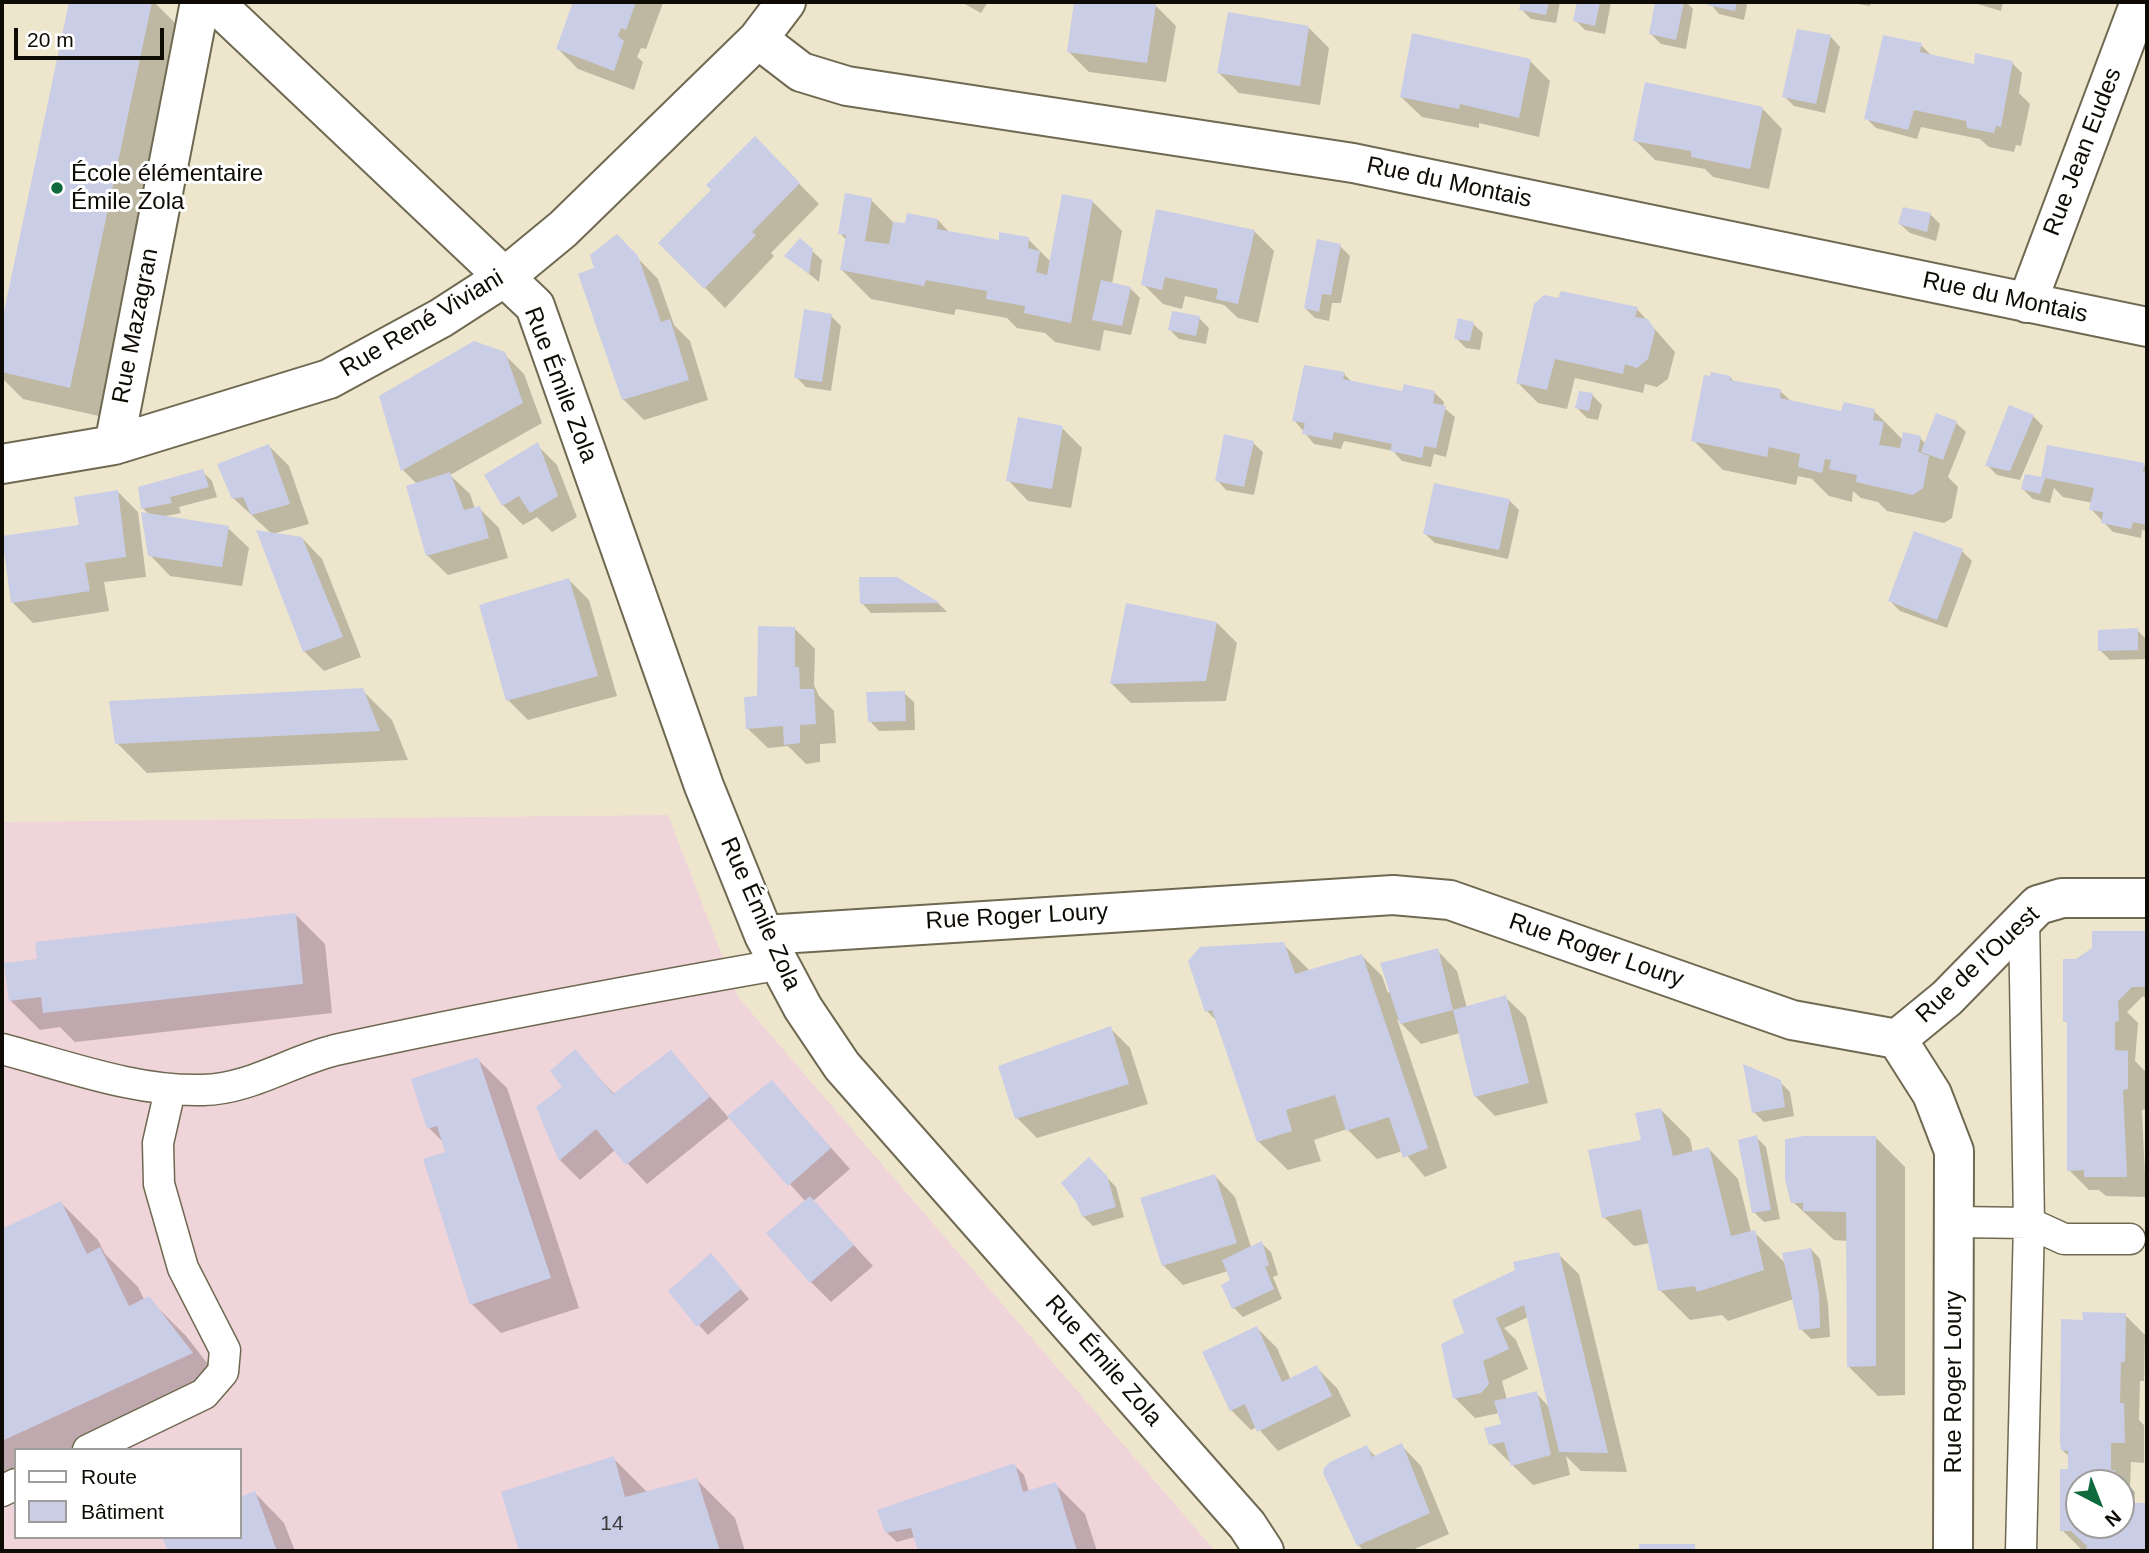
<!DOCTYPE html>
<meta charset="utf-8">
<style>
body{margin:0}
#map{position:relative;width:2149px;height:1553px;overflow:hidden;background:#eee6cc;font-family:Arial,sans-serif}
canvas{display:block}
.frame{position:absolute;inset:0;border:4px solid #0e0b04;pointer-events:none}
.legend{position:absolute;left:14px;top:1448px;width:228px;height:91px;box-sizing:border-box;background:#fff;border:2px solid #9f9d9b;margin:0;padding:9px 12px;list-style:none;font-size:21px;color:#0e0b04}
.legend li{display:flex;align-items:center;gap:14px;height:35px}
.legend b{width:35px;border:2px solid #9f9d9b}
.north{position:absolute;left:2065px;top:1469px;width:70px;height:70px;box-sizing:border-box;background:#fff;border:2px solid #9f9d9b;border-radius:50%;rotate:138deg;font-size:19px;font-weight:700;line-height:28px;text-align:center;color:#0e0b04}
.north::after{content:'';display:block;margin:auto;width:24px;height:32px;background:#0f6a3d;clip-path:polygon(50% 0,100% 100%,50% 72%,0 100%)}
.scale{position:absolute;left:14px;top:28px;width:150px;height:32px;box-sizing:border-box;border:4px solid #0e0b04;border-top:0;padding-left:9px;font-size:21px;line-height:24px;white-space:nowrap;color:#0e0b04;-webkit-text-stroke:5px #fff;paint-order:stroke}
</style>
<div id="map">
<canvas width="2149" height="1553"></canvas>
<div class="frame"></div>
<ul class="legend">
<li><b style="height:9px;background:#fff"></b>Route</li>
<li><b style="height:19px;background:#cacde6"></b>Bâtiment</li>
</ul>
<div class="north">N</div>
<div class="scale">20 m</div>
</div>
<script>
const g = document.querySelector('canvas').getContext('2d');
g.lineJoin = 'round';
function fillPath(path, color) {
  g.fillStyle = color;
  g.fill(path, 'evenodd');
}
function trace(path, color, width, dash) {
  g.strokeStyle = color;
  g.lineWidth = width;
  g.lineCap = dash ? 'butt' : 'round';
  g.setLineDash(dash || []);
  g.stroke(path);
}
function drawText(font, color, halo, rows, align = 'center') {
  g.font = font + ' Arial,sans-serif';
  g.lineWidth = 6;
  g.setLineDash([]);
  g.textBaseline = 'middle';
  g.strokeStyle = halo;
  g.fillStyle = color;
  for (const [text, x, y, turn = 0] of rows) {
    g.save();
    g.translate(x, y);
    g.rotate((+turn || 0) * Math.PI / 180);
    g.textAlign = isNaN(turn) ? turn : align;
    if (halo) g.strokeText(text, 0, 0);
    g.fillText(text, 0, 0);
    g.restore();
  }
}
fillPath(new Path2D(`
 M668,815L738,997L1215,1551H2V822ZM16,1450H240V1537H16Z`), '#efd4da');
fillPath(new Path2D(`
 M71,2H154L181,29L99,416L23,399L2,378V330Z
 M574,2L663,3L646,49L641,48L637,57L643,62L634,90L578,69L558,49Z
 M961,2H988L981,13Z
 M1075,2H1127L1156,6L1176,26L1166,82L1089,72L1069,52Z
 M1523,2H1560L1556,23L1531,19L1521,9Z
 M1579,2H1611L1605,34L1585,30L1575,20Z
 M1656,2H1686L1693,9L1686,49L1661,44L1651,34Z
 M1709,2H1744L1747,5L1744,20L1719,14Z
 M1847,2H1871L1870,6Z
 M1971,2H2003L2001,11Z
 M1309,28L1329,48L1320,105L1239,93L1219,73Z
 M1831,37L1840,47L1825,113L1794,106L1784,96Z
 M1921,45L1931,55L1973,66L2012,63L2022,73L2019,93L2030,104L2021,146L2016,145L2014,152L1989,147L1980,139L1921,127L1917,139L1876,128L1866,118Z
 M1530,61L1550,81L1539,137L1479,123V128L1422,117L1401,97Z
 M1762,108L1782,129L1769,189L1713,177L1705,169L1655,160L1635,140Z
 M755,139L819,204L771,253L774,256L725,308L661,243L713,190Z
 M871,200L895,224L938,220L950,233L1000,242L1028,239L1051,262L1092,201L1122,231L1112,284L1130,288L1140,298L1131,335L1104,330L1100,351L1055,342L1045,333L1017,328L1007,318L956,309L954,315L871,299L842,270L847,241L840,233Z
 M1930,214L1940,224L1936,241L1910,233L1900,224Z
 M1254,231L1274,251L1258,323L1238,318L1224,305L1185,296L1182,309L1163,304L1143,284Z
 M617,237L658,279L674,325L690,341L708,400L644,420L623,399L596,270Z
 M1340,246L1350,256L1341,303H1332L1329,321L1315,318L1305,308Z
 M811,250L822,260L819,282L787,256Z
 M1536,305L1637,309L1675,352L1668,379L1657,387L1645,384L1643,393L1575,378L1567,409L1538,403L1518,383Z
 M831,316L841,326L831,391L806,387L796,377Z
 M1199,318L1209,328L1206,344L1179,339L1169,329Z
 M1473,324L1483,333L1480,350L1466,348L1456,338Z
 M504,354L524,374L542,423L450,475L470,494L475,509L479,508L499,528L508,558L448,575L427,555L417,484L403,470L381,397Z
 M1344,374L1353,383L1404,393L1434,392L1444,402L1443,407L1455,417L1446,457L1434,454L1431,467L1402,461L1393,451L1344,441L1341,449L1314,444L1294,420Z
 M1730,377L1735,383L1780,391L1792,402L1842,413L1874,411L1903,440L1920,438L1926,444L1937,415L1956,423L1966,432L1948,477L1958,487L1952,518L1944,523L1887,511L1878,502L1861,498L1853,491L1852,502L1829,496L1812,479L1798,476L1796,485L1723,470L1693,440Z
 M1592,395L1602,405L1598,420L1587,418L1577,408Z
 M2033,416L2043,426L2020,480L1997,475L1987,465Z
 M1062,428L1082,448L1071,508L1028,501L1008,480Z
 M1253,443L1263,452L1254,495L1226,490L1217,480Z
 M537,445L557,465L577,517L552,532L537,517L523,525L503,505Z
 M269,446L289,466L309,524L272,534L233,498Z
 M2144,465L2147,468V531L2142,530L2141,538L2113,532L2091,509L2093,503L2063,497L2054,488L2050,503L2033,499L2023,489L2026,476L2046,480L2043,477Z
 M202,471L212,481L217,497L179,507L181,513L161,517L228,528L249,548L242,586L170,576L150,555L149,515L143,508Z
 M118,492L138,512L146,577L104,582L109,611L33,623L13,603L81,527Z
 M1509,500L1519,510L1508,559L1435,543L1425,534Z
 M1915,533L1962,551L1972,561L1947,628L1900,611L1890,601Z
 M302,538L322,559L361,657L324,671L304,651Z
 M896,579L939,604L947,612L871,613L862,603Z
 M569,580L589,600L617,696L528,720L508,700Z
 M1217,623L1237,643L1226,701L1131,703L1111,683Z
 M795,629L815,649L814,685L819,696L834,711L836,743L820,744V762L806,764L788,746L768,748L747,728L759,698Z
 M2137,630L2147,640V659L2110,660L2100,650Z
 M362,690L392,720L408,760L147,773L117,743Z
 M904,693L914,702L915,730L879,731L870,721Z
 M295,914L325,944L332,1013L75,1042L60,1027L40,1030L10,1000Z
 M2094,932H2147V1000L2143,996L2127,1012L2138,1023L2135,1061L2147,1073V1109L2142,1110L2146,1197L2106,1196L2099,1190H2089L2069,1170V1025L2065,1021L2098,956Z
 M1283,944L1310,971L1362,956L1382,976L1388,993L1437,950L1457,971L1467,1008L1505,997L1526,1017L1548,1103L1495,1116L1475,1096L1460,1033L1421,1044L1397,1019L1447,1168L1425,1177L1403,1151L1377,1159L1347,1129L1314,1140L1321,1161L1288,1170L1258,1141L1218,1022L1207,1011Z
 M1110,1028L1130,1048L1148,1104L1037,1138L1017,1118Z
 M575,1052L615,1095L671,1052L728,1117L772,1082L850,1169L813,1201L873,1266L831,1302L811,1282L806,1202L730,1117L647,1184L615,1150L580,1180L560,1160L565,1087Z
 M477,1059L507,1088L579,1308L501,1333L472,1304L448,1153L445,1144L429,1128Z
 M1780,1082L1790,1092L1794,1116L1764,1122L1754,1112Z
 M1661,1110L1690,1139L1693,1153L1709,1149L1738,1179L1751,1232H1754L1786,1264L1811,1249L1820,1259L1828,1304L1830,1337L1811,1339L1801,1329L1794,1299L1728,1321L1722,1315L1690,1320L1660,1290L1650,1243L1634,1246L1604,1217Z
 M1756,1137L1766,1147L1780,1219L1764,1222L1754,1212Z
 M1876,1138L1905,1167V1395L1878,1396L1848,1366V1241L1834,1240L1793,1202Z
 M1089,1159L1116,1187L1124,1217L1093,1226L1083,1216Z
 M1215,1176L1235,1197L1251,1247L1261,1243L1271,1252L1278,1275L1273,1277L1282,1299L1243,1317L1234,1308L1232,1281L1228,1271L1183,1285L1163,1265Z
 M61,1203L98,1240L105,1254L138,1287L145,1301L149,1299L186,1336L229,1391L102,1450H16V1489L2,1495V1231Z
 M1558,1254L1579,1274L1627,1472L1581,1471L1566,1456L1570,1475L1533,1485L1491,1444L1503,1425L1500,1413L1475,1418L1455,1398L1466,1334ZM1528,1317L1550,1408L1536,1393L1507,1400L1502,1381L1528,1369L1516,1340L1504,1328Z
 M720,1265L749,1299L708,1335L699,1325Z
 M2125,1315L2145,1335L2144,1381H2140L2139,1420L2144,1425V1463L2131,1462L2130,1487L2135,1492L2134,1505H2147V1551H2088L2082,1550L2062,1530L2070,1471V1457L2062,1450L2085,1321ZM2079,1483H2121V1525H2079Z
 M1257,1328L1277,1348L1291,1380L1317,1368L1337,1388L1351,1416L1278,1451L1257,1427L1251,1430L1231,1410Z
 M1401,1445L1421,1466L1449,1534L1410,1551H1364L1358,1545L1325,1473L1367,1448L1376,1457Z
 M613,1458L648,1493L697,1480L735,1518L745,1551H521L504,1493Z
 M1014,1465L1024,1475L1029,1492L1055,1484L1085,1514L1097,1551H920L915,1537L897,1542L887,1533Z
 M255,1493L284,1523L295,1551H169L164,1537H240V1499Z`), '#0003');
fillPath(new Path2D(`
 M69,2H152L70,388L2,372V321Z
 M573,2H636L626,30L621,28L618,36L624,41L614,71L556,49Z
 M1074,2L1156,4L1147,63L1067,52Z
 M1521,2H1549L1546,15L1519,10Z
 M1577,2H1600L1595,26L1573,21Z
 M1655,2H1684L1676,40L1649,34Z
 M1708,2H1737L1735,11L1707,5Z
 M1228,12L1309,26L1300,86L1217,73Z
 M1797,29L1831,35L1816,104L1782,97Z
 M1412,33L1531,59L1519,118L1460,104L1459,109L1400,97Z
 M1883,35L1922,43L1920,52L1974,64L1975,53L2013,61L2001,127L1996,126L1994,133L1967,128L1966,121L1914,110L1908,130L1864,119Z
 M1645,82L1763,107L1750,169L1691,157V151L1633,141Z
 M755,136L800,183L752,232L756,235L704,289L658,243L711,190L706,185Z
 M845,193L872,198L865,241L889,244L893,222L905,223L907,213L938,219L937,229L999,240V232L1029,237L1028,248L1040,251L1036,272L1047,275L1062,194L1093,200L1071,323L1024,313L1025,306L986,299L987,291L926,280L924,286L840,270L846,235L838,234Z
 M1903,207L1931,213L1927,232L1898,224Z
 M1156,209L1255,230L1238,304L1216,299L1218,289L1165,277L1162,290L1141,285Z
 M617,234L638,256L661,322L670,319L689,380L622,400L578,274L594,268L590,255Z
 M800,238L813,249L809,274L784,256Z
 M1317,239L1341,244L1331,295L1322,294L1319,312L1304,308Z
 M1101,280L1131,287L1122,326L1092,320Z
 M1561,291L1638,307L1635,317L1648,319L1655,331L1648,359L1637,368L1625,364L1623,374L1555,359L1547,390L1516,383L1534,304L1544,295L1558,298Z
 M804,309L832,314L822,382L794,378Z
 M1172,311L1200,316L1196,336L1168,330Z
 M1458,318L1474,322L1470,341L1454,339Z
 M474,341L505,352L523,403L401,471L379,396Z
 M1304,365L1345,372L1343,379L1402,391L1404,384L1435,391L1433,403L1446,406L1436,448L1424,446L1422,458L1390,451L1392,444L1334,432L1332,440L1302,434L1305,423L1292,421Z
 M1711,372L1731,376L1730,380L1781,389L1780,398L1841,411L1844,402L1875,409L1873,420L1884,422L1879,445L1900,448L1903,432L1921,436L1918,452L1929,456L1923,488L1913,495L1856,482L1857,475L1829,469L1831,460L1825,459L1822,473L1798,467L1800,454L1769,447L1767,457L1691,441L1704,375L1710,376Z
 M1579,391L1593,393L1589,411L1575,408Z
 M2009,405L2034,415L2010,471L1985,466Z
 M1936,413L1957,421L1943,460L1921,452Z
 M1018,417L1063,426L1052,489L1006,481Z
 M1224,434L1254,441L1244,487L1215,481Z
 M538,442L558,496L530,513L519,496L502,506L484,475Z
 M269,444L290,504L251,515L243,497L232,499L217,464Z
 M2047,445L2145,463L2143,472L2147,473V525L2133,522L2131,529L2101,523L2103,512L2089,510L2094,488L2045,478L2040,494L2021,489L2025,474L2041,477Z
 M203,469L209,487L170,497L172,503L141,509L138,487Z
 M450,472L464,510L480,506L489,538L426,556L406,486Z
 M1434,483L1510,499L1499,550L1423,534Z
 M118,490L126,557L85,563L90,591L11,603L2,536L79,525L74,497Z
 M141,512L229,526L222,567L148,556Z
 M256,530L302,537L343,637L303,652Z
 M1914,531L1963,549L1937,620L1888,601Z
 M859,577H897L940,603L860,604Z
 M569,578L598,676L506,701L479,605Z
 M1126,603L1217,622L1206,681L1110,684Z
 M758,626L795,627V667H799L800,689H814L816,724L800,725V743L784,745L783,726L746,729L744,697L757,696Z
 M2138,628V650L2098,651V630Z
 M363,688L380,731L115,744L109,701Z
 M905,691L906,721L868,722L866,692Z
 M296,913L303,984L43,1013L41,997L9,1001L4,963L37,959L35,942Z
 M2092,931H2147V987H2132L2118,1001L2119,1021L2115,1022V1050L2128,1051V1089L2123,1090L2127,1177H2084V1170L2067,1171V1022H2063V959H2076L2092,948Z
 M1284,942L1295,974L1362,954L1428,1148L1403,1158L1389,1117L1346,1131L1335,1095L1286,1110L1292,1131L1257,1142L1212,1010L1205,1012L1188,961L1200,947Z
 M1438,948L1453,1010L1400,1024L1380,963Z
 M1506,995L1529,1083L1474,1097L1453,1010Z
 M1111,1026L1129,1084L1015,1119L998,1066Z
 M575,1049L613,1094L671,1050L710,1097L626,1165L596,1129L559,1161L536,1107L562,1087L550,1071Z
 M478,1057L551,1278L470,1305L423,1159L445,1152L437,1126L427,1129L411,1079Z
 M1743,1064L1781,1080L1785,1107L1752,1113Z
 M772,1080L831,1148L788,1186L727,1116Z
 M1661,1108L1673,1156L1709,1147L1731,1236L1755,1230L1764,1270L1697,1292L1695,1286L1658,1291L1641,1209L1602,1218L1588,1150L1641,1140L1635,1113Z
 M1757,1135L1771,1210L1752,1213L1738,1140Z
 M1804,1136H1876V1366L1847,1367L1846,1212L1803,1211V1203H1791L1785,1180V1139Z
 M1089,1157L1107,1176L1116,1207L1082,1217L1076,1202L1061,1183Z
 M1215,1174L1237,1243L1162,1266L1140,1198Z
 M810,1196L854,1245L810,1283L766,1233Z
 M61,1201L87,1254L100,1247L129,1306L149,1296L193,1353L2,1441V1229Z
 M1262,1241L1269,1265L1265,1267L1274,1289L1232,1309L1221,1285L1230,1280L1222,1260Z
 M1811,1248L1819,1293L1820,1328L1799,1330L1782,1253Z
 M1559,1252L1608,1453L1559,1452L1524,1305L1496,1318L1509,1349L1483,1361L1489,1384L1481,1393L1453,1399L1441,1344L1464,1333L1452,1300L1515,1270L1513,1262Z
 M711,1253L741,1289L697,1327L668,1291Z
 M2082,1312L2126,1313L2125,1362H2121L2120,1403H2124L2125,1443H2111V1470H2115L2114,1483H2079V1525H2121V1495L2130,1503H2147V1551H2086L2087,1546L2071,1531H2060V1469H2068V1451L2061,1450L2060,1442L2061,1319L2083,1320Z
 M1257,1326L1282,1382L1317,1365L1332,1396L1257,1432L1245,1404L1230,1411L1202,1352Z
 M1537,1391L1551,1455L1511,1466L1504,1442L1489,1445L1484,1428L1501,1424L1494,1401Z
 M1402,1443L1430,1513L1357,1546L1323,1473L1324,1468L1330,1462L1367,1445L1372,1457Z
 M614,1456L625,1497L697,1478L720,1551H519L501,1492Z
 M1015,1463L1023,1492L1056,1482L1077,1551H918L911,1528L885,1533L877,1510Z
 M255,1491L277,1551H168L162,1537H240V1497Z
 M1639,1544H1695V1551H1639Z`), '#cacde6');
const lane = new Path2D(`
 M2,1049C67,1066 136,1092 203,1090C252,1089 293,1059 340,1049C486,1017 634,990 782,964
 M1955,1222L2029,1223L2064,1239H2130
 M88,1450L204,1394L223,1372L225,1350L183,1268L159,1184L158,1143L170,1090
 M2,1491L16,1484
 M2021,1551L2029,1223L2024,916`);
const street = new Path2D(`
 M214,2L535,306L704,786L764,935L803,1008L842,1066L1247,1525L1264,1551
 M758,39L801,72L847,86L1353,163L2147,327
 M2027,303L2140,2
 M114,445L200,2
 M2,464L114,445L329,379L441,318L506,276L563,229L758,39L786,2
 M764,935L1393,895L1450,900L1792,1020L1897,1039L1932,1094L1954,1151L1953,1551
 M1897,1039L1947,998L2038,905L2062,898H2147`);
trace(lane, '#706952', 33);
trace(street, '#706952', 42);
trace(lane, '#fff', 30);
trace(street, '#fff', 38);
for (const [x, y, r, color] of [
 [57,188,7,"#0f6a3d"]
]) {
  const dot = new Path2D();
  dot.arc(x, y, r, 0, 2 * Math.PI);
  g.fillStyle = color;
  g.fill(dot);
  trace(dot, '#fff', 2.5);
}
drawText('21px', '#3d3c3c', null, [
 ["14",612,1524]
]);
drawText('24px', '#0e0b04', '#fff', [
 ["Rue Jean Eudes",2083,152,-69],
 ["Rue du Montais",1449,183,12],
 ["Rue du Montais",2005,298,12],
 ["Rue René Viviani",422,324,-31],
 ["Rue Mazagran",136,326,-79],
 ["Rue Émile Zola",560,385,69],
 ["Rue Émile Zola",760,914,66],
 ["Rue Roger Loury",1017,917,-3],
 ["Rue Roger Loury",1596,951,19],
 ["Rue de l'Ouest",1978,965,-43],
 ["Rue Émile Zola",1103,1361,49],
 ["Rue Roger Loury",1954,1382,-90]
]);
drawText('24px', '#0e0b04', '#fff', [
 ["École élémentaire",71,174],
 ["Émile Zola",71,202]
], 'left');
</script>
